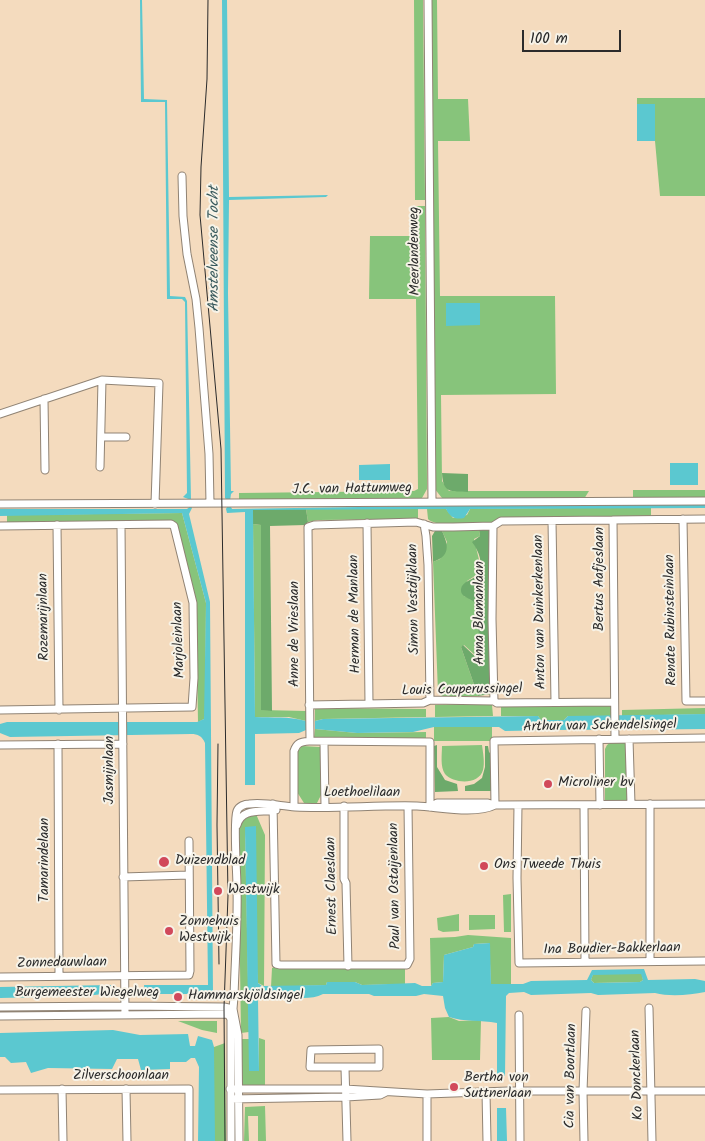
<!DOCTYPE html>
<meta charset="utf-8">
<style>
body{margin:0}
#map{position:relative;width:705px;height:1141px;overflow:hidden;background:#f4dbbe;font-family:Kalam,sans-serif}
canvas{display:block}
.scale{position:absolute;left:522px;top:30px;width:99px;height:22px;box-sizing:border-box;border:2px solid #2b2b2b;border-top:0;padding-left:6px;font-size:15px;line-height:18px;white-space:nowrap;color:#2b2b2b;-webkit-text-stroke:4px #f7f3e8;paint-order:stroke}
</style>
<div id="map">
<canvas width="705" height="1141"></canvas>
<div class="scale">100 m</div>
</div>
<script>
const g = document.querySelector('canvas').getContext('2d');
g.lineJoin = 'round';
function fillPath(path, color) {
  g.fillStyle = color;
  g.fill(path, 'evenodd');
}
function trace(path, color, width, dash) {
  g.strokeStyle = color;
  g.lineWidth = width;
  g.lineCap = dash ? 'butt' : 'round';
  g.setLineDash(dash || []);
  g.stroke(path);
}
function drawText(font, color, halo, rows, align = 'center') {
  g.font = font + ' Kalam,sans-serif';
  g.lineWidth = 4;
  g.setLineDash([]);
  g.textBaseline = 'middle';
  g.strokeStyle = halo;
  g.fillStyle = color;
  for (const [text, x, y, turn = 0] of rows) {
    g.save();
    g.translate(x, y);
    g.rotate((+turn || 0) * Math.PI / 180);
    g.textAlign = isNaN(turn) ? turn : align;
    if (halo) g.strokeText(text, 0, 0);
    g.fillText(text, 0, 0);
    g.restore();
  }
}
fillPath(new Path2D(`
 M414,0H423L425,200H415Z
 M430,0H437L438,99H468L470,141H438L440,296H555L556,394L441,395L442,481L449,491H589L584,499L442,498L434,488Z
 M637,98H705V196H660L655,141V105L637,104Z
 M415,206H425L427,482V489L422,498L239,501V493L414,491L418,489L416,299H369L370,236H415Z
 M633,490H705V499H633Z
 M651,507V518L615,519L609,516L500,518C496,520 493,523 489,524C479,526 435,527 428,519L427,509H446L453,518L467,515L470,509Z
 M306,509H418V519L318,520L308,522Z
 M182,513L206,603L205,715L204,719L198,722L196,603L177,526L7,523V515Z
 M253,524L261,525V710L306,711V721L289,717H255Z
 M479,530L480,536L474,539L481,568L478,574L467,581L464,596L472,599L476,604L477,627L484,644V650L479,661L475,655L464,645L461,647L478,696H442L438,693L433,562L440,559L447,542L442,531Z
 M489,703L492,705L493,716L435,717V705Z
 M607,703L612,707V716H568L564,720H541L538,716H501V705Z
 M315,708L426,709V717L323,719L315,721Z
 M705,708V714L622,716V710Z
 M434,727H492V741H434Z
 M315,729L357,733L426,732V740L314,738Z
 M611,742L625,743L627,747L628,801L605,802V749L607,745Z
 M482,745C483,753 485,763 483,770C479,785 454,784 445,774C440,767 442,754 442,746Z
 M302,746L320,747L323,751L322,793L317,803H304L297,792L296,753Z
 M256,814L265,835L264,986L258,983L245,827L249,1032L241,1033L238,832C240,820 244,815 256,814Z
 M511,894V932H504L503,895Z
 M459,914V931L443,932L438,930L437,918Z
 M469,915H495V929L469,930Z
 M468,935L511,938V984H491L489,943L474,944L473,947L444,955L443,982L433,983L431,986L430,938L455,937Z
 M275,967L283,969L405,967V984L362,985L355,982H327L326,985L271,987L272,968Z
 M593,974H642L643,980L640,982L594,983L591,980Z
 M449,1017L459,1021L481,1020L480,1060H432L431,1018Z
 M178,1021H217V1033L202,1030Z
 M259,1038L265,1040V1087L241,1086V1039H249L250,1071H259Z
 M225,1043L226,1141H213L214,1047Z
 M265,1106L266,1141H258V1116H248L249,1141H244L245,1107Z`), '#87c47b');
fillPath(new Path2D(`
 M442,473L468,474V492C451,491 443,494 442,473Z
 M253,509H306L308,522L305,525L270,526L272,711L261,710V525L253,524Z
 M479,530H489L491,533V694L478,696L461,647L463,645L479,660C488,643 479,641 477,624C476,618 478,610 476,605C473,597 460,599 461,589C462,581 474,580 478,574C484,564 479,551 472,542L480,536Z
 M435,531H442C449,546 450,556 433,562L432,536Z
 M437,745V767L445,780L457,784L458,791L435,792L434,746Z
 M485,746H488L489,752L492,755L493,791H465V786L474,784L482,778L485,767Z`), '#6daa6b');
fillPath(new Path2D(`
 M140,0H142L144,99L167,100L170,296L185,297L187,301L191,500L183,497L187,493L185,302L182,299H167L165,102H141Z
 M222,0H227L229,197L328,195L326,197L229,200L228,293L231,491H234L231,494L230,501H227L225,498Z
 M637,104H655V141H637Z
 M446,303H480V325L446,326Z
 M670,463H698V485H670Z
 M390,464V480H359V465Z
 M705,504V508L470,509L464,518C455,520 450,517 446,509L253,510L255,717C273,718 288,716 306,721V730L299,733L255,734V785H245V512L227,513L226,509L227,507H231L232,509L485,505Z
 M191,506L192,508L189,514L210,602L213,994H145L144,985H208L205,743C202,736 198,734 191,734L10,737L0,733V724L7,722H197L204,719L206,603L182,513L0,516V509H187Z
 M705,714V729C638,730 572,729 505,731L499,727H434L413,732L357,733L315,729V721L323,719L538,716L541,720H564L568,716Z
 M256,826L258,983L262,986L326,985L327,982H355L362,985L415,983L422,986H431L433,983L443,982L444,955L473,947L474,944L490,943L491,984H523L531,981L587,980L592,970L644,969L648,980L695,979L705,981V992C690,995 670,997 655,993L598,995L591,993L531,995L524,992L509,993L506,996L505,1076H497V1023C481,1020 464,1022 449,1017L445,1008L443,996L424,994L416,996H374L369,994H323C305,1003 281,994 262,994L258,998L259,1071H249L245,827ZM593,975L641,974L643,980L640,982L594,983L591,980Z
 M111,985L110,993L87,996L0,998V987Z
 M113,1030L140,1035L188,1034L190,1046H195L198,1036L212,1040L214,1047L215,1141H198L199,1067L195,1058H191L186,1062H170V1069L141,1070L138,1059H117L112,1069L48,1068L31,1073L26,1062L11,1063L5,1057H0V1033Z
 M497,1108H506L507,1141H497Z`), '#5bc8d0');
const minor = new Path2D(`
 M428,0L432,502
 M182,176L183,216L187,254L196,299L199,328L209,454L210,503
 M44,399L45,470
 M0,414L102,380L159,383L155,504
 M101,437H126
 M100,467L102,380
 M0,504L705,501
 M683,519L686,701H705
 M613,520L705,519
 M552,521L555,702
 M367,523L369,704
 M424,524L426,536L428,565L430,700
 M57,525L59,710
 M121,525L125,1015
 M0,526L171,524L174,526L193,603L194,678L192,707L0,710
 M493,526L492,619L494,701
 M309,705L423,703L430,700L494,701L497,703L614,702
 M599,739L600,805
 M629,739L631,804
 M310,741L308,527L314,525L416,522L433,527H453L493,526L501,521L613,520L615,739
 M324,742L325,807
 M58,744L59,976
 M0,745L123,744
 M273,804L276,964L280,965H407L410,959L408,806
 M650,804V961
 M495,805L494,741L705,738
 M518,805L517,878L519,963L705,961
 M584,805L585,962
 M344,806V879L346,883L348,966
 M294,807V751C297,742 301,742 310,741L430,742V807
 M430,807L437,803H488L495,805L705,804
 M237,825C242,807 262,813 276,810
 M123,877L189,875
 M0,977L189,975L190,971L189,841
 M0,1007L125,1006L224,1007L233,1009L238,1035L239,1141
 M649,1008L652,1141
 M228,1014L233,1009L234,997C235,961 238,924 237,887C237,873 233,821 237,811C239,806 245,804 249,804C265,802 280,806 295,807C335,809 376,805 417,806C439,807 475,815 495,805
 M228,1014L231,1019V1141
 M519,1015L520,1141
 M0,1016L228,1014
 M379,1049V1067H310L311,1050Z
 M345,1068L347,1141
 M62,1089L63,1141
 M126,1089L127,1141
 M230,1089H345L427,1094L508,1091H705
 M0,1090L189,1089V1141
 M486,1092L487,1141
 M231,1099L346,1097L380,1095L386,1092
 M427,1141V1094
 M584,1141L583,1091L586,1011`);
trace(minor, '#908374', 9);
trace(minor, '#fff', 7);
trace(new Path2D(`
 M208,0L207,79L201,167L200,215L221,449L228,895L224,1007L225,1141
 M218,744L217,825L219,964`), '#2b2b2b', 1);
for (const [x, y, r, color] of [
 [548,784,5,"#d1495b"],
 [164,862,6,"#d1495b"],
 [484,866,5,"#d1495b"],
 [218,891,5,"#d1495b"],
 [169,931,5,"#d1495b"],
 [178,997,5,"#d1495b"],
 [454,1087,5,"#d1495b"]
]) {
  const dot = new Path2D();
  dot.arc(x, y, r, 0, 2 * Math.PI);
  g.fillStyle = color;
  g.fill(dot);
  trace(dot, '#f7f3e8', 2);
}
drawText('14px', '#2b2b2b', '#f7f3e8', [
 ["Meerlandenweg",416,251,-91],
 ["J.C. van Hattumweg",352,490,-1],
 ["Bertus Aafjeslaan",601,579,-90],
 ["Simon Vestdijklaan",415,599,-91],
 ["Anton van Duinkerkenlaan",541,612,-91],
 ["Anna Blamanlaan",481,613,-90],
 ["Herman de Manlaan",356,614,-91],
 ["Rozemarijnlaan",45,617,-91],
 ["Renate Rubinsteinlaan",672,620,-91],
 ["Anne de Vrieslaan",296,634,-90],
 ["Marjoleinlaan",180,640,-92],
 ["Louis Couperussingel",462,691,-1],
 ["Arthur van Schendelsingel",600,727,-1],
 ["Jasmijnlaan",111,770,-90],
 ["Loethoelilaan",362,794],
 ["Tamarindelaan",46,860,-90],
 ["Ernest Claeslaan",333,886,-91],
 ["Paul van Ostaijenlaan",396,886,-91],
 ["Ina Boudier-Bakkerlaan",612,950,-1],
 ["Zonnedauwlaan",62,964,-1],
 ["Burgemeester Wiegelweg",87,994],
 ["Ko Donckerlaan",638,1075,-92],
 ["Cia van Boortlaan",572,1076,-89],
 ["Zilverschoonlaan",121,1077]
]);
drawText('14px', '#2b2b2b', '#f7f3e8', [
 ["Microliner bv",558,784],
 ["Duizendblad",175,862],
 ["Ons Tweede Thuis",494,866],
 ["Westwijk",228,891],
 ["Zonnehuis",179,923],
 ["Westwijk",179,939],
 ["Hammarskjöldsingel",188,997],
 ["Bertha von",464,1079],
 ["Suttnerlaan",464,1095]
], 'left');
drawText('italic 15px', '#395a5d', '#f7f3e8', [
 ["Amstelveense Tocht",215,249,-90]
]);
</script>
